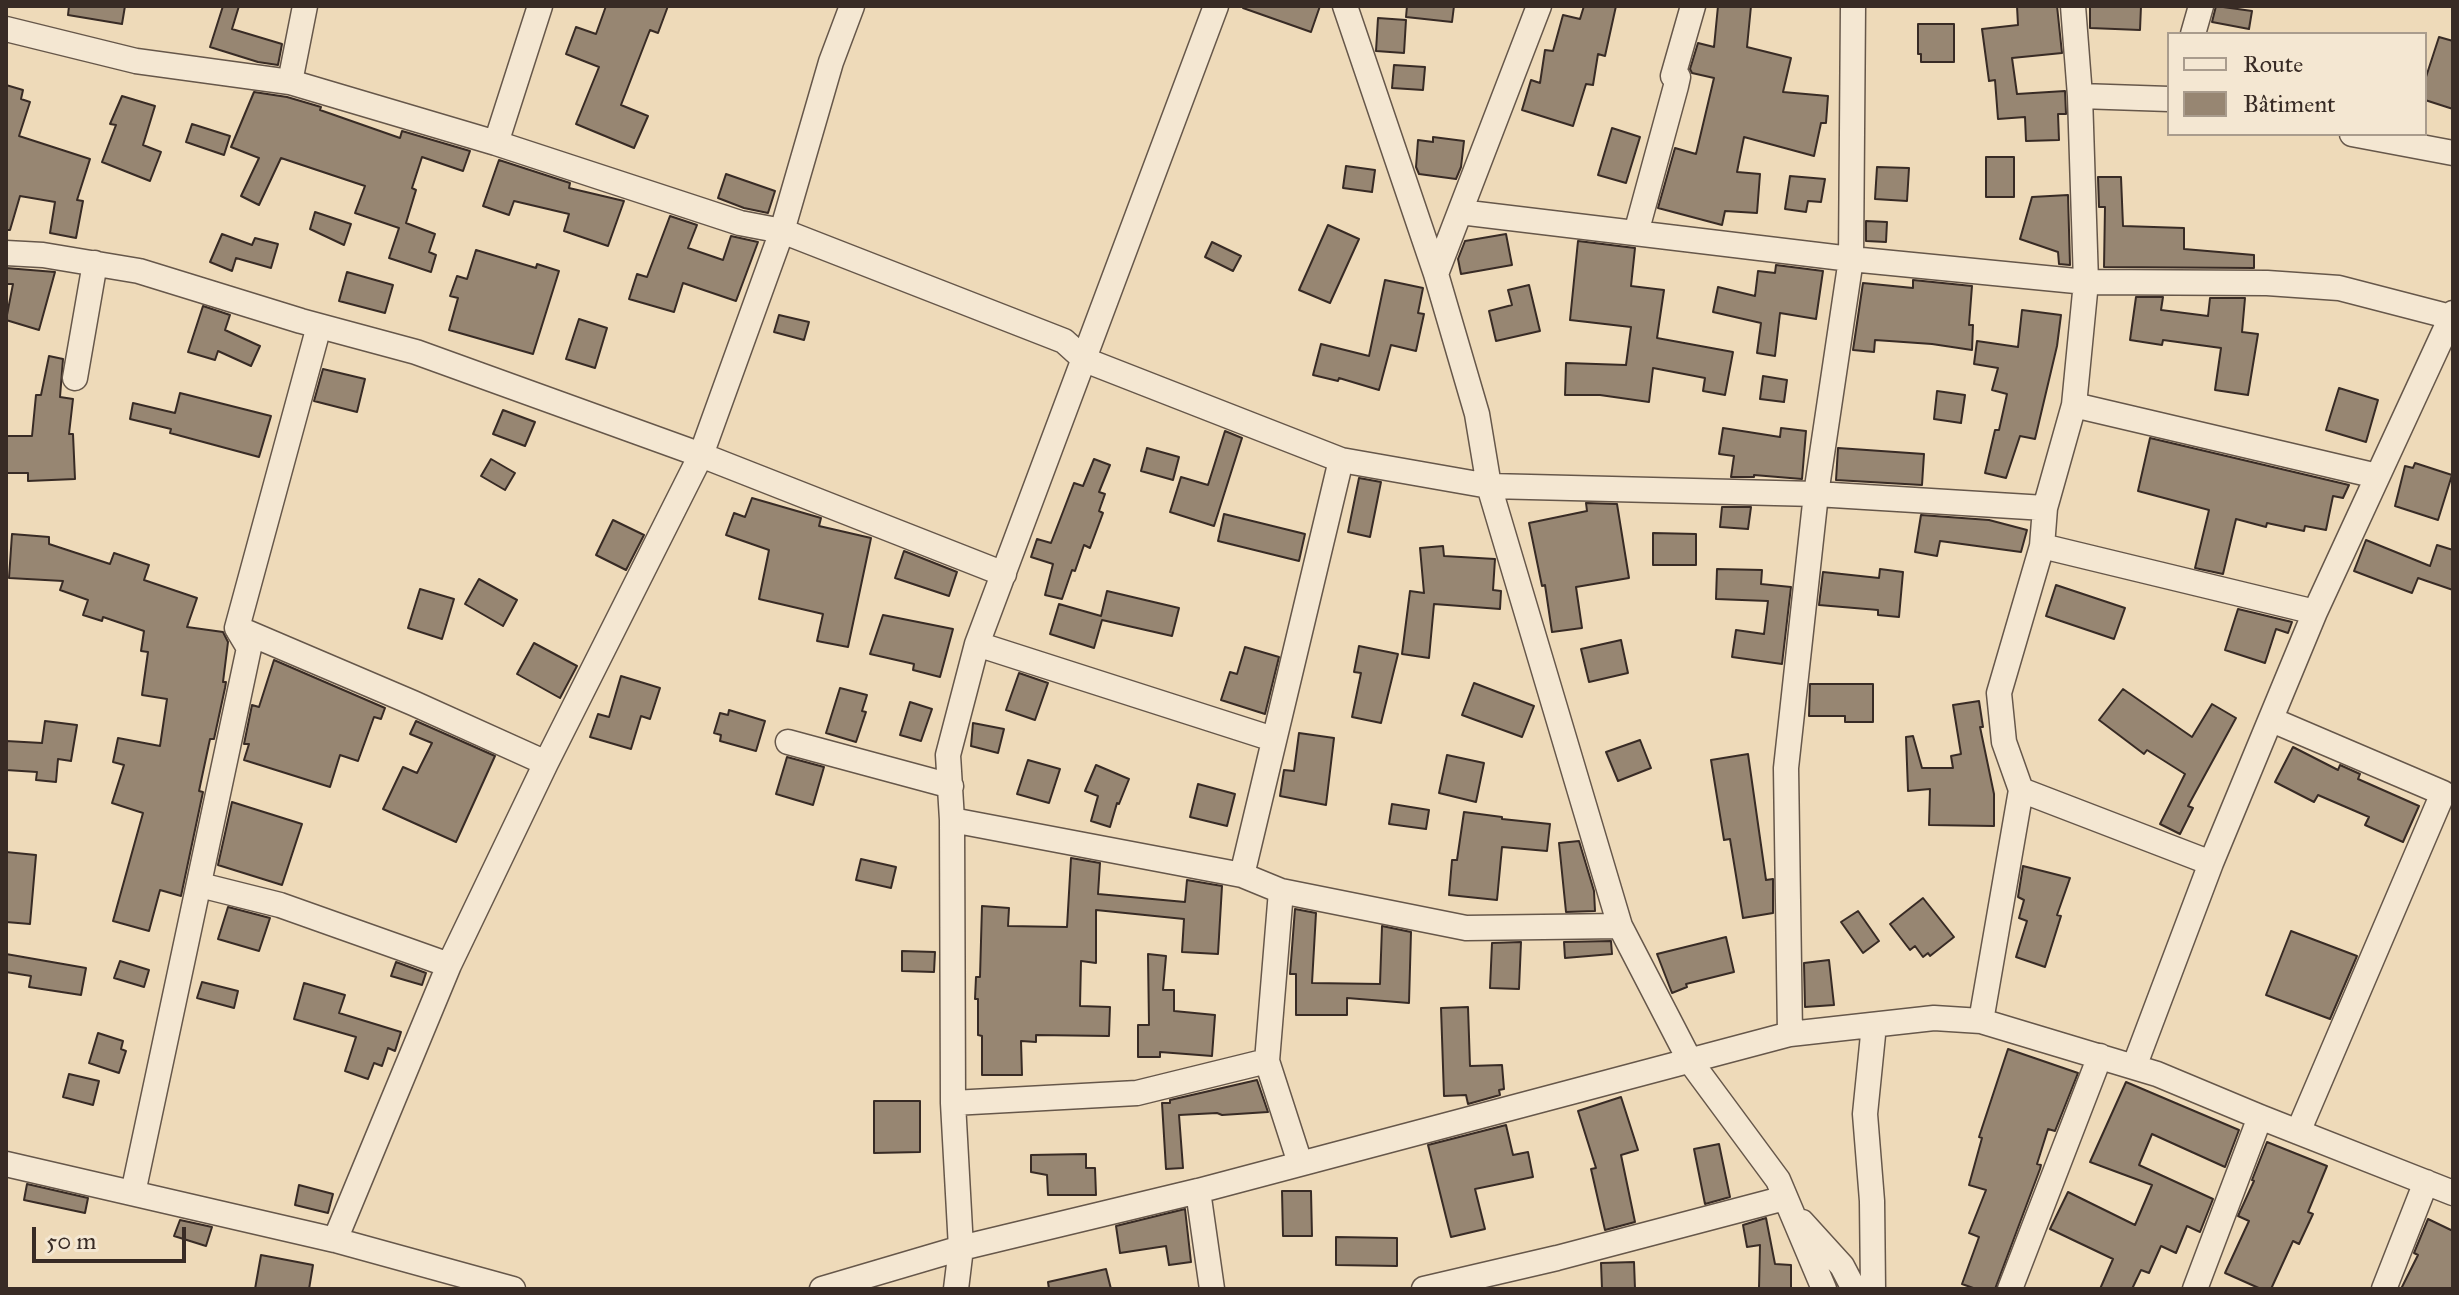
<!DOCTYPE html>
<meta charset="utf-8">
<style>
body{margin:0}
#map{position:relative;width:2459px;height:1295px;overflow:hidden;background:#eedab9;font-family:"IM FELL Great Primer",serif}
canvas{display:block}
.frame{position:absolute;inset:0;border:8px solid #382b25;pointer-events:none}
.legend{position:absolute;left:2167px;top:32px;width:260px;height:104px;box-sizing:border-box;background:#f4e7d2;border:2px solid #a99c8d;margin:0;padding:10px 14px;list-style:none;font-size:24px;color:#382b25}
.legend li{display:flex;align-items:center;gap:16px;height:40px}
.legend b{width:40px;border:2px solid #a99c8d}
.scale{position:absolute;left:32px;top:1227px;width:154px;height:36px;box-sizing:border-box;border:4px solid #382b25;border-top:0;padding-left:10px;font-size:24px;line-height:28px;white-space:nowrap;color:#382b25;-webkit-text-stroke:6px #f4e7d2;paint-order:stroke}
</style>
<div id="map">
<canvas width="2459" height="1295"></canvas>
<div class="frame"></div>
<ul class="legend">
<li><b style="height:10px;background:#f4e7d2"></b>Route</li>
<li><b style="height:22px;background:#978672"></b>Bâtiment</li>
</ul>
<div class="scale">50 m</div>
</div>
<script>
const g = document.querySelector('canvas').getContext('2d');
g.lineJoin = 'round';
function fillPath(path, color) {
  g.fillStyle = color;
  g.fill(path, 'evenodd');
}
function trace(path, color, width, dash) {
  g.strokeStyle = color;
  g.lineWidth = width;
  g.lineCap = dash ? 'butt' : 'round';
  g.setLineDash(dash || []);
  g.stroke(path);
}
const building = new Path2D(`
 M69,6H125L122,24L68,15Z
 M223,6H239L232,29L282,44L278,65L258,62L210,47Z
 M606,6H668L658,33L650,30L621,105L648,116L634,148L576,124L599,67L566,54L576,27L596,34Z
 M1243,6H1320L1311,32L1243,8Z
 M1407,6H1454L1452,22L1406,17Z
 M1584,6H1616L1605,56L1598,54L1593,85L1586,84L1573,126L1522,110L1531,80L1540,83L1545,50L1553,51L1563,15L1580,19Z
 M1718,6H1751L1747,47L1791,58L1783,92L1828,96L1826,123H1821L1814,156L1744,137L1737,172L1760,174L1757,213L1725,211L1722,225L1658,208L1675,148L1696,154L1714,78L1692,73L1690,69L1698,43L1714,47Z
 M2017,6H2057L2062,53L2012,58L2017,94L2065,91L2066,114H2058L2059,140L2026,141L2025,117L1998,119L1995,80L1989,81L1982,29L2018,25Z
 M2090,6H2141L2140,30L2090,28Z
 M2216,6L2252,11L2249,29L2212,22Z
 M1378,18L1406,20L1404,53L1376,51Z
 M1918,24H1954V62H1921V54H1918Z
 M2439,37L2453,41V109L2425,100V80Z
 M1394,65L1425,67L1423,90L1392,88Z
 M6,85L23,90L21,99L30,102L19,136L90,159L77,200L83,201L76,238L50,233L55,202L20,196L10,230H6Z
 M254,92L287,97L321,107L320,110L400,138L402,131L470,151L463,171L422,157L412,188L416,190L406,223L435,234L429,252L436,255L431,272L389,258L399,228L355,213L365,186L281,158L259,205L241,196L259,158L231,147Z
 M122,96L155,106L143,145L161,152L150,181L102,162L116,125L110,124Z
 M192,124L230,136L224,155L186,142Z
 M1612,128L1640,137L1626,183L1598,175Z
 M1433,137L1464,141L1461,167L1456,179L1419,174L1416,167L1418,140L1433,142Z
 M1986,157H2014V197H1986Z
 M499,160L570,183L569,188L624,201L608,246L564,231L569,214L514,201L509,215L483,206Z
 M1346,166L1375,170L1372,192L1343,188Z
 M1877,167L1909,168L1907,201L1875,199Z
 M726,174L775,191L768,213L744,208L718,198Z
 M1790,176L1825,179L1821,202L1808,201L1806,212L1785,209Z
 M2098,177H2121L2123,226L2184,228V249L2254,255V268L2104,267L2105,207H2099Z
 M2068,195L2070,265L2059,264L2058,252L2020,239L2032,197Z
 M315,212L351,224L344,245L310,229Z
 M670,216L697,225L688,248L723,260L731,236L758,242L736,301L683,283L674,312L629,299L637,274L647,277Z
 M1866,221L1887,222L1886,242L1866,241Z
 M1328,225L1359,239L1330,303L1299,290Z
 M222,234L252,245L255,238L278,244L271,268L236,258L232,271L210,262Z
 M1506,234L1512,265L1461,274L1458,259L1465,241Z
 M1578,241L1635,248L1631,286L1664,290L1657,338L1733,352L1725,395L1703,391L1705,378L1653,368L1649,402L1600,395H1565L1566,363L1626,365L1631,327L1570,320Z
 M1212,242L1241,256L1233,271L1205,257Z
 M476,250L536,268L537,264L559,271L533,354L449,330L458,298L450,296L457,276L467,279Z
 M1776,265L1823,271L1816,319L1780,313L1775,356L1757,353L1761,323L1713,312L1718,287L1755,296L1758,271L1775,273Z
 M6,268L55,272L39,330L6,320L13,284H6Z
 M347,272L393,285L385,313L339,301Z
 M1385,280L1423,288L1418,313L1424,314L1416,351L1391,345L1379,390L1339,378L1338,381L1313,375L1321,344L1369,356Z
 M1913,280L1972,286L1969,325H1973L1972,350L1932,344L1875,340L1874,352L1853,350L1863,283L1913,288Z
 M1529,285L1540,331L1496,341L1489,311L1512,305L1508,290Z
 M2136,297H2163L2161,310L2208,316L2210,298H2245L2242,332L2258,334L2248,395L2215,390L2221,348L2163,340L2162,345L2130,340Z
 M203,306L230,315L225,330L260,346L251,366L218,351L215,360L188,352Z
 M2022,310L2061,315L2057,346L2035,439L2020,436L2006,478L1985,473L1995,430H1999L2007,394L1992,390L1998,368L1974,364L1977,341L2018,347Z
 M779,315L809,322L804,340L774,332Z
 M579,319L607,328L595,368L566,359Z
 M49,356L63,359L60,397L73,399L69,434H73L75,479L28,481V473H6V436H32L36,395H41Z
 M323,369L365,379L357,412L314,401Z
 M1763,376L1787,380L1784,402L1760,399Z
 M2339,388L2378,400L2366,442L2326,430Z
 M1937,391L1965,395L1961,423L1934,419Z
 M180,393L271,416L259,457L170,433L171,429L130,419L133,403L175,413Z
 M503,410L535,422L525,446L493,434Z
 M1723,428L1780,437L1781,428L1806,431L1802,479L1754,475V477H1731L1734,456L1719,454Z
 M1225,431L1242,438L1214,526L1170,512L1181,477L1208,485Z
 M2150,438L2349,485L2343,498L2333,496L2326,530L2305,526L2304,531L2267,523L2266,527L2236,519L2223,574L2195,568L2209,510L2138,491Z
 M1147,448L1179,457L1173,480L1141,471Z
 M1838,448L1924,454L1922,485L1836,480Z
 M491,459L515,473L505,490L481,476Z
 M1094,459L1110,465L1099,492L1105,494L1099,511L1103,513L1090,548L1084,545L1075,571L1072,570L1062,599L1045,595L1053,564L1031,557L1037,539L1051,543L1074,483L1083,486Z
 M2415,463L2452,475L2438,520L2395,506L2405,466L2413,468Z
 M1359,478L1381,482L1370,537L1348,532Z
 M752,498L821,518L819,526L871,538L848,647L817,641L823,614L759,599L769,550L726,535L734,513L745,517Z
 M1586,503L1617,504L1629,578L1576,587L1582,628L1552,632L1545,585L1542,586L1529,523L1587,511Z
 M1722,507H1751L1748,529L1720,527Z
 M1224,514L1305,534L1299,561L1218,541Z
 M1921,515L1989,520L2027,530L2021,552L1940,541L1937,556L1915,552Z
 M613,520L644,535L626,570L596,555Z
 M1653,533L1696,534V565H1653Z
 M12,534L49,537V544L110,564L114,553L149,565L144,580L197,598L187,627L223,632L228,642L223,682H226L225,688L214,739H210L199,791L203,792L181,896L160,890L149,931L113,921L143,813L112,803L124,765L113,762L118,738L160,746L167,699L142,695L148,652L141,651L144,631L103,617L102,621L83,615L88,600L60,590L63,581L9,578Z
 M2366,540L2430,566L2437,545L2453,550V590L2418,578L2412,593L2354,571Z
 M1443,546L1444,556L1495,559L1493,590L1501,591L1500,609L1434,604L1429,658L1402,654L1410,591L1424,593L1420,548Z
 M904,551L957,572L949,596L895,578Z
 M1717,569L1762,570L1761,584L1791,587L1782,664L1732,657L1736,630L1764,634L1768,601L1716,599Z
 M1880,569L1903,572L1899,617L1878,615V610L1819,605L1823,572L1879,578Z
 M479,579L517,600L503,626L465,604Z
 M2056,585L2125,608L2114,639L2046,616Z
 M420,589L454,599L442,639L408,628Z
 M1107,591L1179,608L1172,636L1102,620L1094,648L1050,634L1059,604L1101,616Z
 M2238,609L2292,622L2288,633L2276,629L2265,663L2225,650Z
 M883,615L953,629L940,677L913,670L914,664L870,654Z
 M1621,640L1628,673L1589,682L1581,649Z
 M534,643L577,666L560,698L517,674Z
 M1359,646L1398,654L1381,723L1352,717L1361,673L1354,672Z
 M1245,647L1279,657L1265,714L1221,700L1230,672L1237,674Z
 M274,660L385,708L381,719L374,717L358,761L340,755L330,787L244,760L249,744H244L252,705L259,707Z
 M1019,673L1048,683L1035,720L1006,710Z
 M621,676L660,688L650,719L641,716L631,749L590,737L598,714L609,717Z
 M1474,683L1534,706L1522,737L1462,715Z
 M1810,684H1873V722H1845V716H1809Z
 M840,688L867,695L862,711L866,712L856,742L826,733Z
 M2123,689L2192,737L2212,704L2236,718L2188,806L2193,808L2180,834L2160,824L2185,774L2147,750L2144,754L2099,720Z
 M1979,701L1983,727H1980L1994,794V826L1929,825L1930,789L1908,791L1906,737L1913,736L1922,768H1953L1951,756L1961,754L1953,705Z
 M910,702L932,709L921,741L900,735Z
 M729,710L765,721L756,751L720,741L721,735L714,733L720,713L728,715Z
 M45,721L77,725L71,761L58,759L56,782L36,780L37,772L6,770V741L42,743Z
 M416,721L495,756L456,842L383,809L403,767L417,773L432,743L410,734Z
 M973,723L1004,729L998,753L971,746Z
 M1299,733L1334,738L1326,805L1280,796L1284,770L1294,771Z
 M1640,740L1651,768L1618,781L1606,752Z
 M2293,747L2338,770L2340,765L2360,774L2358,779L2419,806L2403,842L2365,825L2369,817L2318,795L2314,802L2275,782Z
 M1748,754L1766,880L1773,879V913L1743,918L1730,839L1724,840L1711,760Z
 M1447,755L1484,763L1476,802L1439,793Z
 M787,757L824,767L813,805L776,794Z
 M1028,760L1060,769L1049,803L1017,794Z
 M1096,765L1129,779L1119,804L1117,803L1110,827L1091,821L1098,796L1085,791Z
 M1198,784L1235,794L1227,826L1190,817Z
 M232,802L302,824L282,885L218,865Z
 M1392,804L1429,810L1426,829L1389,824Z
 M1464,812L1502,817V819L1550,824L1547,851L1502,847L1497,900L1449,895L1452,860H1457Z
 M1579,841L1594,891L1595,911L1566,912L1559,843Z
 M6,852L36,855L30,924L6,922Z
 M1071,858L1100,863L1098,894L1185,902L1187,880L1222,886L1218,954L1182,952L1184,919L1096,910V963L1081,961L1080,1006L1110,1007L1109,1036L1036,1035V1042L1021,1041L1022,1075H982V1036L978,1035V999H975L976,977H980L982,906L1009,908L1008,926L1067,927Z
 M861,859L896,867L891,888L856,880Z
 M2023,866L2070,878L2057,915L2061,916L2045,967L2016,957L2027,921L2019,918L2024,900L2018,897Z
 M1923,898L1954,937L1930,956L1928,953L1923,957L1915,946L1910,950L1890,924Z
 M228,907L270,918L259,951L218,939Z
 M1295,909L1316,913L1312,983L1380,984L1382,926L1411,932L1409,1003L1347,998V1015H1296V974H1290Z
 M1858,911L1879,941L1863,953L1841,922Z
 M2291,931L2357,956L2330,1019L2266,995Z
 M1726,937L1734,972L1686,984L1687,987L1672,993L1657,954Z
 M1611,941L1612,954L1565,958L1564,942Z
 M1521,942L1519,989L1490,988L1492,943Z
 M902,951L935,952L934,972L902,971Z
 M6,954L86,968L81,995L29,987L31,976L6,972Z
 M1148,954L1166,956L1163,990H1174V1011L1215,1015L1212,1056L1160,1052V1057H1138V1025H1149Z
 M1829,960L1834,1005L1805,1007L1804,963Z
 M120,961L149,970L144,987L114,978Z
 M396,962L426,973L422,985L391,976Z
 M202,982L238,991L234,1008L197,998Z
 M304,983L345,995L339,1013L401,1032L395,1051L388,1048L382,1066L374,1063L368,1079L345,1071L356,1037L294,1019Z
 M1468,1007L1470,1066L1502,1065L1504,1089L1499,1090L1500,1095L1468,1104L1466,1095L1444,1096L1441,1008Z
 M98,1033L123,1041L121,1049L126,1051L119,1073L89,1063Z
 M2008,1049L2078,1073L2055,1131L2048,1129L2037,1164L2041,1165L2040,1169L1995,1289H1976L1962,1284L1979,1237L1969,1233L1986,1190L1969,1185L1982,1138L1979,1137Z
 M69,1074L99,1081L93,1105L63,1097Z
 M1257,1080L1268,1112L1222,1115L1217,1113L1179,1115L1183,1168L1166,1169L1162,1103H1170V1100Z
 M2126,1082L2239,1130L2225,1167L2152,1134L2139,1165L2213,1199L2200,1232L2187,1226L2176,1253L2161,1246L2149,1273L2141,1270L2132,1289H2100L2113,1259L2050,1229L2068,1192L2135,1225L2152,1185L2090,1162Z
 M1621,1097L1638,1150L1621,1155L1635,1222L1605,1230L1591,1169L1596,1168L1578,1111Z
 M874,1101H920V1152L874,1153Z
 M1506,1125L1513,1155L1528,1152L1533,1177L1475,1189L1485,1229L1451,1237L1428,1145Z
 M2267,1142L2327,1166L2308,1212L2313,1214L2299,1244L2293,1241L2271,1289H2261L2225,1273L2249,1221L2238,1216L2254,1181L2252,1180Z
 M1719,1144L1730,1197L1705,1204L1694,1149Z
 M1086,1154V1168H1095L1096,1195H1048L1047,1175L1031,1172V1155Z
 M27,1184L88,1198L85,1213L24,1200Z
 M299,1185L333,1194L328,1213L295,1205Z
 M1282,1191H1311L1312,1236H1283Z
 M1185,1209L1191,1262L1169,1265L1166,1246L1120,1253L1116,1226Z
 M1766,1218L1775,1264L1791,1265V1289L1759,1288L1760,1245L1747,1247L1743,1225Z
 M2428,1219L2453,1231V1289H2401L2418,1255L2414,1253Z
 M180,1220L212,1227L206,1246L174,1236Z
 M1336,1237L1397,1238V1266L1336,1265Z
 M261,1255L313,1265L309,1289H255Z
 M1634,1262L1635,1289H1602L1601,1263Z
 M1106,1269L1111,1289H1049L1048,1282Z`);
fillPath(building, '#978672');
trace(building, '#382b25', 2);
const minor = new Path2D(`
 M1345,6L1436,274L1477,414L1489,486L1620,926L1690,1061L1778,1180L1824,1289
 M6,29L136,61L290,82L496,143L740,223L782,231L1064,341L1085,360L1341,460L1489,486L1816,494L2045,508
 M2193,34L2201,6
 M290,82L305,6
 M2080,96L2169,99
 M2352,134L2453,153
 M496,143L540,6
 M1460,212L1851,259L2086,282L2267,283L2339,288L2451,317
 M1636,233L1676,86L1678,77L1673,76L1693,6
 M6,253L43,255L139,271L301,321L416,352L701,455L1004,574
 M1436,274L1539,6
 M75,378L95,263
 M2074,405L2377,476
 M2042,546L2315,612
 M237,628L413,703L546,763
 M977,644L1273,739
 M2272,720L2443,793L2298,1132
 M788,742L951,786
 M2021,790L2211,863
 M952,820L1242,875L1281,891L1466,928L1620,926
 M1242,875L1341,460
 M200,885L280,905L449,965
 M1281,891L1267,1061L1300,1163
 M1981,1021L2021,790L2004,742L1999,693L2042,546L2045,508L2074,405L2086,282L2080,96L2073,6
 M1790,1034L1786,768L1816,494L1851,259L1853,6
 M2134,1067L2211,863L2315,612L2453,313
 M953,1103L1137,1093L1267,1061
 M6,1164L335,1240L513,1289
 M1198,1191L1212,1289
 M133,1193L249,648L237,628L319,326
 M1802,1222L1842,1266L1854,1289
 M335,1240L449,965L546,763L701,455L782,231L831,62L852,6
 M822,1289L961,1248L1198,1191L1790,1034L1934,1018L1981,1021L2157,1074L2260,1117L2453,1193
 M956,1289L961,1248L953,1103L952,820L948,755L977,644L1216,6
 M1424,1289L1557,1258L1785,1198
 M1873,1289L1872,1201L1865,1114L1874,1025
 M2010,1289L2100,1056
 M2195,1289L2260,1117
 M2384,1289L2426,1182`);
trace(minor, '#66574a', 27);
trace(minor, '#f4e7d2', 24);
</script>
